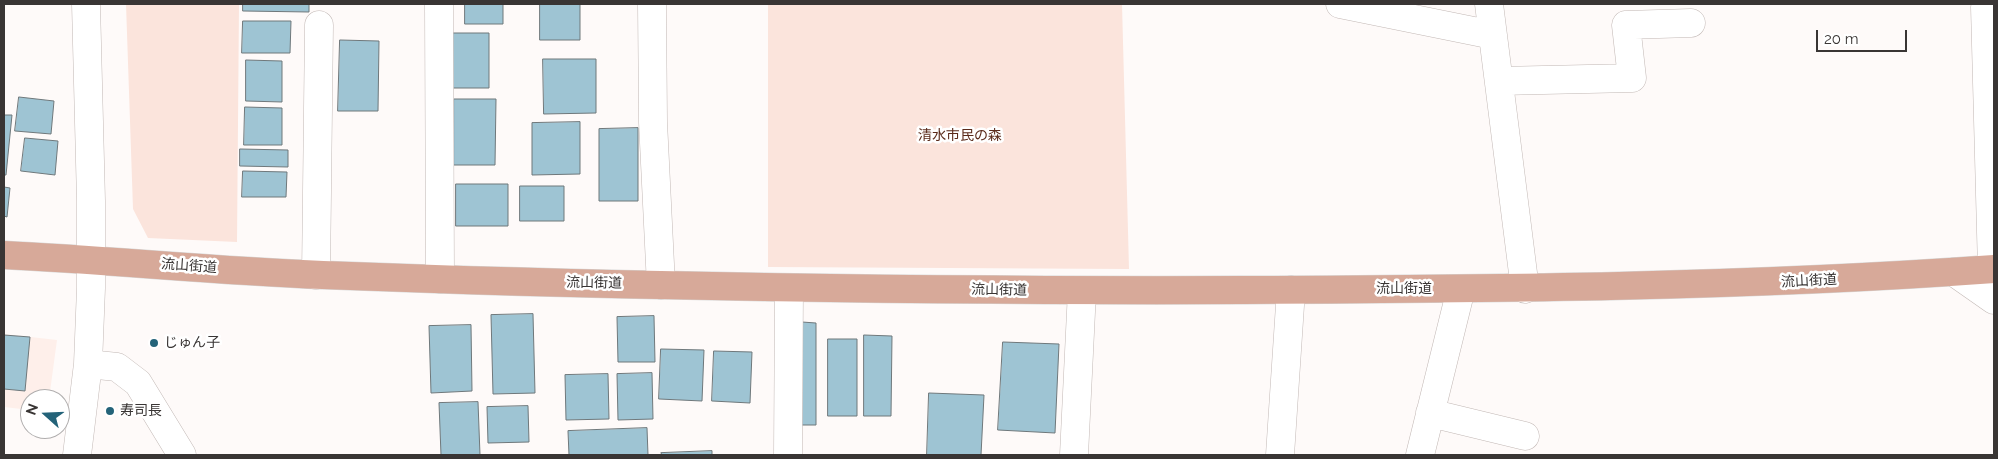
<!DOCTYPE html>
<meta charset="utf-8">
<style>
body{margin:0}
#map{position:relative;width:1998px;height:459px;overflow:hidden;background:#fefaf9;font-family:Raleway,sans-serif}
canvas{display:block}
.frame{position:absolute;inset:0;border:5px solid #393534;pointer-events:none}
.north{position:absolute;left:20px;top:389px;width:50px;height:50px;box-sizing:border-box;background:#fff;border:1px solid #b0aeae;border-radius:50%;rotate:290deg;font-size:14px;font-weight:700;line-height:20px;text-align:center;color:#393534}
.north::after{content:'';display:block;margin:auto;width:18px;height:22px;background:#246379;clip-path:polygon(50% 0,100% 100%,50% 72%,0 100%)}
.scale{position:absolute;left:1816px;top:30px;width:91px;height:22px;box-sizing:border-box;border:2px solid #393534;border-top:0;padding-left:6px;font-size:15px;line-height:18px;white-space:nowrap;color:#393534;-webkit-text-stroke:4px #fff;paint-order:stroke}
</style>
<div id="map">
<canvas width="1998" height="459"></canvas>
<div class="frame"></div>
<div class="north">N</div>
<div class="scale">20 m</div>
</div>
<script>
const g = document.querySelector('canvas').getContext('2d');
g.lineJoin = 'round';
function fillPath(path, color) {
  g.fillStyle = color;
  g.fill(path, 'evenodd');
}
function trace(path, color, width, dash) {
  g.strokeStyle = color;
  g.lineWidth = width;
  g.lineCap = dash ? 'butt' : 'round';
  g.setLineDash(dash || []);
  g.stroke(path);
}
function drawText(font, color, halo, rows, align = 'center') {
  g.font = font + ' Raleway,"Noto Sans JP",sans-serif';
  g.lineWidth = 5;
  g.setLineDash([]);
  g.textBaseline = 'middle';
  g.strokeStyle = halo;
  g.fillStyle = color;
  for (const [text, x, y, turn = 0] of rows) {
    g.save();
    g.translate(x, y);
    g.rotate((+turn || 0) * Math.PI / 180);
    g.textAlign = isNaN(turn) ? turn : align;
    if (halo) g.strokeText(text, 0, 0);
    g.fillText(text, 0, 0);
    g.restore();
  }
}
fillPath(new Path2D(`
 M4,334L57,340L49,399H30V410L4,407Z`), '#feefea');
fillPath(new Path2D(`
 M126,4H239L237,242L148,238L133,209Z
 M768,4H1122L1129,269L768,267Z`), '#fbe4dc');
const building = new Path2D(`
 M243,4H309V12L243,11Z
 M465,4H503V24H465Z
 M540,4H580V40H540Z
 M243,21H291L290,53H242Z
 M452,33H489V88H452Z
 M340,40L379,41L378,111H338Z
 M543,59H596V113L544,114Z
 M246,60L282,61V102L246,101Z
 M19,97L54,101L51,134L15,131Z
 M454,99H496L495,165H454Z
 M245,107L282,108V145H244Z
 M4,115H12L6,175H4Z
 M580,122V174L532,175V123Z
 M638,128V201H599V129Z
 M25,138L58,141L55,175L21,171Z
 M240,149L288,150V167L240,166Z
 M243,171L287,172L286,197H242Z
 M456,184H508V226H456Z
 M520,186H564V221H520Z
 M4,187L10,188L7,217L4,216Z
 M533,314L535,393L493,394L491,315Z
 M654,316L655,362H618L617,317Z
 M802,322L816,323V425H802Z
 M471,325L472,391L431,393L429,326Z
 M4,335L30,337L25,391L4,389Z
 M864,335L892,336L891,416H864Z
 M828,339H857V416H828Z
 M1003,342L1059,344L1055,433L998,430Z
 M661,349L704,350L702,401L659,399Z
 M714,351L752,352L750,403L712,401Z
 M652,373L653,419L618,420L617,374Z
 M608,374L609,419L566,420L565,375Z
 M929,393L984,395L981,455H927Z
 M478,402L480,455H441L439,403Z
 M528,406L529,442L488,443L487,407Z
 M647,428L648,455H569L568,431Z
 M712,451V455H662L661,453Z`);
fillPath(building, '#9ec4d3');
trace(building, '#6f787b', 1);
const minor = new Path2D(`
 M439,4L440,279
 M652,4L653,122L661,285
 M1340,4L1493,35
 M1489,4L1525,289
 M1985,7L1992,269
 M1499,81L1632,78L1626,25L1691,23
 M1954,272L1994,300
 M316,275L319,25
 M88,364L117,367L138,383L182,455
 M1430,413L1525,436
 M77,455L88,364L91,288V201L86,4
 M788,455L789,288
 M1074,455L1082,291
 M1280,455L1291,290
 M1420,455L1461,289`);
const major = new Path2D(`
 M4,255C110,260 217,271 323,275C630,287 937,291 1244,290C1494,289 1744,287 1994,269`);
trace(minor, '#c2b8b5', 29);
trace(major, '#d7d7d6', 29);
trace(minor, '#fff', 28);
trace(major, '#d7a999', 28);
for (const [x, y, r, color] of [
 [154,343,5,"#246379"],
 [110,411,5,"#246379"]
]) {
  const dot = new Path2D();
  dot.arc(x, y, r, 0, 2 * Math.PI);
  g.fillStyle = color;
  g.fill(dot);
  trace(dot, '#fff', 2);
}
drawText('14px', '#5a2a1a', '#fff', [
 ["清水市民の森",960,136]
]);
drawText('14px', '#393534', '#fff', [
 ["流山街道",189,266,4],
 ["流山街道",1809,281,-3],
 ["流山街道",594,283,1],
 ["流山街道",1404,289],
 ["流山街道",999,290,1]
]);
drawText('14px', '#393534', '#fff', [
 ["じゅん子",164,343],
 ["寿司長",120,411]
], 'left');
</script>
